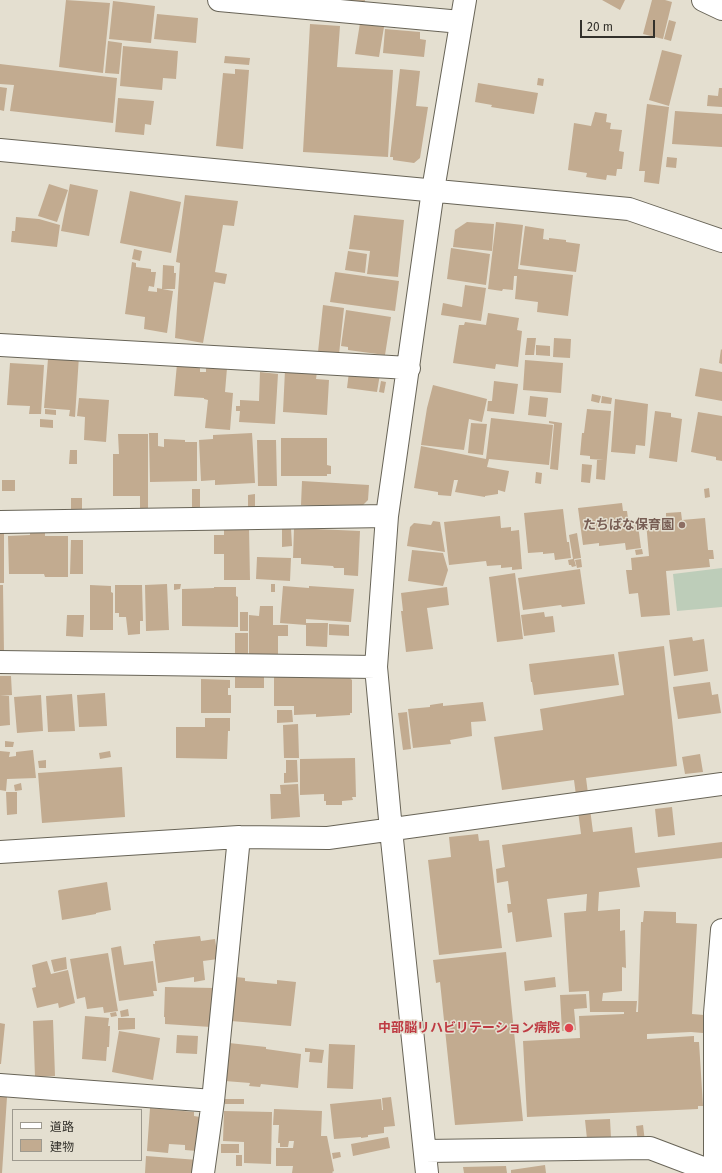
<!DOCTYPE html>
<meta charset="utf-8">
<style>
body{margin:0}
#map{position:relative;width:722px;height:1173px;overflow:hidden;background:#e4dfd0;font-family:"Fira Sans","Noto Sans JP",sans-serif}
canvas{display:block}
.legend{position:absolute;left:12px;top:1109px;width:130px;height:52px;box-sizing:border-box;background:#e4dfd0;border:1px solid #9d998e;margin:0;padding:5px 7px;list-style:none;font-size:12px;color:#33312b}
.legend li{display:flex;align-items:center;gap:8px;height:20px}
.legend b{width:20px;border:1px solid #9d998e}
.scale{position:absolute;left:580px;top:20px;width:75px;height:18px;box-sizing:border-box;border:2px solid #33312b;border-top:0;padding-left:5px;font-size:12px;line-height:14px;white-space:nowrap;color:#33312b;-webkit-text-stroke:3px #e4dfd0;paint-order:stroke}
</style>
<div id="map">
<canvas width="722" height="1173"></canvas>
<ul class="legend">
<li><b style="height:5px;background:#fff"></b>道路</li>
<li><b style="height:11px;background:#c2ab90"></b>建物</li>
</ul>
<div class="scale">20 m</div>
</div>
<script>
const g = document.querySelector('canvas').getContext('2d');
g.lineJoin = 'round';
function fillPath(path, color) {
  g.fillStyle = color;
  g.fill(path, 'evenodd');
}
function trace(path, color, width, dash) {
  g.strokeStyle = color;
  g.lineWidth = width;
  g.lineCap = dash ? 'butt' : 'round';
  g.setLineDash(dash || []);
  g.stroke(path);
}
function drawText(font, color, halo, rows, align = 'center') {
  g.font = font + ' "Fira Sans","Noto Sans JP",sans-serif';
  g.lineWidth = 3;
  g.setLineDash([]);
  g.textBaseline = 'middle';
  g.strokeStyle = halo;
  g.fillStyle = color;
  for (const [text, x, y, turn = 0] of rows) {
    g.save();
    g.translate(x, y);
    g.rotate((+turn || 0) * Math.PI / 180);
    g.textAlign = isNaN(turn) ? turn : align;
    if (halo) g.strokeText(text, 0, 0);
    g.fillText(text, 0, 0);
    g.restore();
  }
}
fillPath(new Path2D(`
 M722,568V607L677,611L673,574Z`), '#bdcdb9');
fillPath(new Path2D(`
 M66,0L110,3L103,73L59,67Z
 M343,0H365L364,6L343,3Z
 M602,0H625L620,10Z
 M652,0H665L672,2L663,39L643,34Z
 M113,1L155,6L151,43L109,39Z
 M157,14L198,18L196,43L154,39Z
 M669,20L676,22L671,41L664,39Z
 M360,23L384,27L379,57L355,54Z
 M310,24L340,26L337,67L393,70L388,157L303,152Z
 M385,29L420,32V39L426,40L424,57L383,53Z
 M108,41L122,43L119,74L105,73Z
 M123,46L178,51L176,79L163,78L162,90L120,86Z
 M662,50L682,55L669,106L649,100Z
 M225,56L250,58L249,65L224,63Z
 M0,64L117,78L113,123L10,111L14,85L0,84Z
 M235,69L249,70L243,149L216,146L223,73L235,74Z
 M400,69L420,71L416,106L428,107L420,158L414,163L393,160V157H390Z
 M538,78L544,79L543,86L537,85Z
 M478,83L538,93L534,114L491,107L492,105L475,102Z
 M0,87L7,88L4,111L0,110Z
 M719,88H722V107L707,106L708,95L718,96Z
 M118,98L154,101L151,125L145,124L144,135L115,132Z
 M647,104L669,107L659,184L644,182L645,171H639Z
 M675,111L722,114V147L672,144Z
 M595,112L607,114L606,122L611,123L610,129L622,130L619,151L624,152L622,169H617L616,176L607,175L606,180L586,177L587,173L568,170L574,123L591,126Z
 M667,157L677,158L676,168L666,167Z
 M49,184L68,190L57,222L38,216Z
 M70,184L98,190L89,236L61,231Z
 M130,191L181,202L171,253L120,243Z
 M185,195L238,201L234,226L223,225L215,272L227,274L225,284L214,282L203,343L175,338L180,263L176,262Z
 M354,215L404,220L398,277L367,274L370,251L349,249Z
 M16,217L39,219L60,225L57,247L11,242L12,231H15Z
 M467,222L494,224L492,251L453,247L455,230Z
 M496,222L523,225L518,269L573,275L568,316L537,312L538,302L515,299L517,276H514L513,290L503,289L502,291L488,289Z
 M525,226L544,229L543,239L549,240V238L566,240V242L580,244L576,272L520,265Z
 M451,248L490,254L486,285L447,279Z
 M134,249L142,251L140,261L132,259Z
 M348,251L367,254L365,273L345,270Z
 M132,262L136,263V267L151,269V272H156L154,287L149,286L148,291L157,292V288L173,291L167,333L144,329L145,317L125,314Z
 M163,265L174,266V273H176L175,289H162Z
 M335,272L399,281L395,311L330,302Z
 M465,285L486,288L481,321L441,315L443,303L462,307Z
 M323,305L344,308L339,354L318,352Z
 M346,310L391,317L385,355L348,350V347L341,346Z
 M488,313L519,318L517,330L522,331L518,367L496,364L495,369L453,363L459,325H464L465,322L486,325Z
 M527,338H536L534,355H525Z
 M554,338L571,339L570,358L553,357Z
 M536,345L550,346V356L536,355Z
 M721,349L722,350V364L719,363Z
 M62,354L79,356L75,417L69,416L70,410L44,408L48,359L62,360Z
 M525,360L563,363L561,393L523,390Z
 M10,363L44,365L41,414H29L30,406L7,405Z
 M177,364L197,366V367L200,368V372H206V367L227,368L225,392L233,393L230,430L205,428L208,400L204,399V398L174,396Z
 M700,368L722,372V401L695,396Z
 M285,370L317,372L316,379L329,380L327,415L283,412Z
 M260,372L278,374L275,424L239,422L240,411H236V406H240V400L259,401Z
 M349,372L380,374L377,392L347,388Z
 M381,381L386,382L384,393L379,392Z
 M494,381L518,384L514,414L487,411L488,401H492Z
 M433,385L487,399L482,422L469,419L464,450L421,445L427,408Z
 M592,394L601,396L599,403L591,401Z
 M530,396L548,398L546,417L528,415Z
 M602,396L612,398L611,404L601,403Z
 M79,398L109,400L106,442L84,440L85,417L77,416Z
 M615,399L648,404L645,446L636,445L635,454L611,452Z
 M45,409L56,410V415L45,414Z
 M587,409L611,411L605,480L596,479L597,460H604L590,459V456L580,455L582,433H584Z
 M655,411L671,413V417L682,419L677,462L649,458Z
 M698,412L722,416V461L716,460V457L691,452Z
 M491,418L553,425L549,465L489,459L487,467L509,471L505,492L498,490V494L485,496V497L455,492L458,480H454L451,496L438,495V492L414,488L421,446L486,459Z
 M40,419L53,420V428L40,427Z
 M549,421L562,423L558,470L550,469L554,424L549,423Z
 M471,423L487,424L483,455L468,453Z
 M149,433H158V446L164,447V439L185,440V442H197V481L150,482Z
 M252,433L255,483L215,485V480L201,481L199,440L213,439V435Z
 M118,434H148V511H140V496H113V454H119Z
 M281,438H327V465L331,466V474H327V476H281Z
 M257,440H276L277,486H258Z
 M70,450H77V464H69Z
 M582,464L592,465L590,483L581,482Z
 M536,472L542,473L541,484L535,483Z
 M2,480H15V491H2Z
 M302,481L369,485L368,500L360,508L301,505Z
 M709,488L710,497L705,498L704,489Z
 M192,489H200V509H192Z
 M255,494V507H248V495Z
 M71,498H82V509H71Z
 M622,503L623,511H627L629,526L638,525L641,548L626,550L625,543L599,546V543L583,545L578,508Z
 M563,509L567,542H569L571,558L555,560L554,553L543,554V552L528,553L524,513Z
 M681,512L682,520L705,518L708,550H713L714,559H709L710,567L666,571L670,615L641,617L638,593L629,594L626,570H632L631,558L649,556L646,522L666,520V513Z
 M500,516L501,528L511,527V531L519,530L522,569L512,570V567L501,568V565L487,566L486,561L449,565L444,522Z
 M433,521L440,522L445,552L407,546L410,527L414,523L431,525Z
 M224,528H249L250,580H224V554H214V535H224Z
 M282,528H291L292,546L282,547Z
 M294,528L360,531L358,576L344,575V568H334L333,566L301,564V558H293Z
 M0,532H4V583H0Z
 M30,533H45V536H68V577H45L44,574H9L8,536L30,535Z
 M577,533L581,558L574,559L576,566L572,567L571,565H569L568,560L573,559L569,535Z
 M71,540H83V574H70Z
 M642,549L643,554L636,555L635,550Z
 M412,550L443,553L448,570L443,586L408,581Z
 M257,557L291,558L290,581L256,579Z
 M581,559L582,567L577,568L575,560Z
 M580,569L585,604L562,607L561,605L523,610L518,578Z
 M515,573L523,639L497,642L489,577Z
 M167,584L169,630L146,631L145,585Z
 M174,584H181L180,589L174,590Z
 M271,584H275V592H271Z
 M0,585H3L4,653H0Z
 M90,585L111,586V592L113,593V630H90Z
 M115,585H142L143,621H140V634L128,635L126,617H119V613H115Z
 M283,586L309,588V586L354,589L351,622L306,619V623H328L327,647L306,646V625L280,623Z
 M214,587H236V596L238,597V627L182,626V589L214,588Z
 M447,587L449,605L427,608L433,649L406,652L401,611H403L401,593Z
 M260,606H273V625H288V636H278V656H249V615L259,616Z
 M240,612H248V631H240Z
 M544,612L545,617L553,616L555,632L524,636L521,615Z
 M67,615H84L83,637L66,636Z
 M329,624L349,625V636L329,635Z
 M235,633H248V656H235Z
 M692,637L693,641L704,639L708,671L674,676L669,640Z
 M664,646L677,766L586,778L593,832L632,827L635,853L722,842V858L637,868L640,887L599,892L598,911L620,909V931L625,930L626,968L622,967V991L603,993L602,1001H637L636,1012H638L641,922H643L644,911L676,912V923L697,924L692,1014L704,1015L703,1033L691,1032L647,1034V1039L694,1036V1042H699L703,1106H698V1109L527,1117L523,1041L580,1038L579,1016L624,1014V1012H590L589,991L569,992L564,913L586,911L587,894L547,899L552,937L516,942L512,912L508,913L507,904H511L508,881L497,883L496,869L505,867L502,845L581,834L574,780L502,790L494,737L543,730L540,709L624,695L618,652Z
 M614,654L619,685L534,695L532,682H531L529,664Z
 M346,674L352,680V713H350V715L316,717V714L294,715V706H274V676Z
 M0,676H11L12,695L0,696Z
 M235,676H264V688H235Z
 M201,679L230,680V688H228V695H231V713H201Z
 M710,682L712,695L718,694L721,713L678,719L673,687Z
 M105,693L107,726L79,727L77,695Z
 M72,694L75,731L48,732L46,696Z
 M41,695L43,731L17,733L14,697Z
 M0,696H9L10,725L0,726Z
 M483,702L486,721L471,722L472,736L450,740L451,744L413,748L408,709L430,707V705L443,703V706Z
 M277,710H292L293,722L277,723Z
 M407,712L411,749L403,750L398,713Z
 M205,718H230V731H228L227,759L176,758V727H205Z
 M298,724L299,758H284L283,725Z
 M5,741L14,742L13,747H5Z
 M33,750L36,778L7,779L6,791L0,790V751L10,752L9,757L16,756V752Z
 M110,751L111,757L100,759L99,753Z
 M700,754L703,772L685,774L682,757Z
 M355,758L356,797H352L353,800L342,801V805H326V801H324V794L300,795V759Z
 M46,760V768H39L38,761Z
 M286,760H297L298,782L284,783V773H286Z
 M122,767L125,817L42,823L38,773Z
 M21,783L22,790L15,791L14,785Z
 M298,784L300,817L271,819L270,794H281L280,785Z
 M6,792H17V814L7,815Z
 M672,807L675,835L658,837L655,809Z
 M478,834L479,841L489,840L502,948L439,955L428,860L451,857L449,837Z
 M107,882L111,910L96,913V914L62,920L58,891L59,890Z
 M200,936L201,941L215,939L218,959L203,961L205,980L194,982V977L158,983L153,944H155V941Z
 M121,946L124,965L153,961L157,991H153L154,996L119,1001L111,948Z
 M506,952L523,1121L455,1125L440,982L436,983L433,960Z
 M108,953L118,1011L104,1013L103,1007L87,1009L85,997L77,999L70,959Z
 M66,957L67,969L54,972L51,960Z
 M47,961L51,974L68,970L75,1003L59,1008L58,1003L37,1008L32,988L36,987L32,965Z
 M236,977L245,978V981L277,984V980L296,982L291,1026L231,1021Z
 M555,977L556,987L525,991L524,981Z
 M165,987L214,988L211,1027L165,1024V1017H164Z
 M586,994L587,1008L574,1009L576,1030L562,1031L560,995Z
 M128,1009L129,1016L121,1017L120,1011Z
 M116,1012L117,1016L111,1017L110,1013Z
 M85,1016L109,1018L108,1026H110L109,1047H107L106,1061L82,1059Z
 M118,1018H135V1029L118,1030Z
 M53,1020L55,1076L35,1077L33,1021Z
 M0,1023L5,1024L1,1064H0Z
 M119,1031L160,1038L153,1080L112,1072Z
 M177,1035L198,1036L197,1054L176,1053Z
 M229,1043L266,1047V1049L301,1054L298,1088L261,1084L260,1087L249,1086L250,1083L225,1081Z
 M329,1044L355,1045L353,1089L327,1088Z
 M305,1048L324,1050L322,1063L309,1062L310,1052H305Z
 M0,1097H7L2,1173H0Z
 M391,1097L395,1126L384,1127V1133L368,1135V1137L361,1138V1137L334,1139L330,1104L381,1099L382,1110H383L382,1098Z
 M225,1099H244V1104H225Z
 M150,1108L194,1112V1116L200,1117L197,1151L185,1150V1145L169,1144L168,1153L147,1151Z
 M274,1109L322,1111L321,1136H327L334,1171L332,1172L333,1173H292L293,1166H276V1148H293L294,1141H289L288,1147H280V1143H278L279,1125H273Z
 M224,1111L272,1112L271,1164L244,1163V1142L223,1141Z
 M610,1119L611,1138L587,1139L585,1120Z
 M643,1125L645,1142L638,1143L636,1126Z
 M388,1137L390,1148L353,1156L351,1144Z
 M221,1144H239V1153H221Z
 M340,1152L341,1157L333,1159L332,1153Z
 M236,1155H242V1166H236Z
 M146,1156L198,1160L197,1173H145Z
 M545,1165L546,1173H511V1170Z
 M506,1166L507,1173H464L463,1167Z`), '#c2ab90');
const minor = new Path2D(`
 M219,0L461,22
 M703,0L722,9
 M0,150L629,209L722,241
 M0,345L409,368
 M0,522L387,516
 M0,662L376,667
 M0,852L239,837L328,838L722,784
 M0,1085L213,1101
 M425,1151L650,1148L716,1173
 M715,1172V1013L722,930
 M203,1173L213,1101L239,837
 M427,1173L391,830L376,667L387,516L433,190L465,0`);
trace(minor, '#686457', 24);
trace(minor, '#fff', 22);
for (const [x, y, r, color] of [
 [682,525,4,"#8d6e63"],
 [569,1028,5,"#e0444e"]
]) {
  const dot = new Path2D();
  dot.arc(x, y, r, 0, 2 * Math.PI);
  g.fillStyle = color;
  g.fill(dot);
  trace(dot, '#e4dfd0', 1.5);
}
drawText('bold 13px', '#785e54', '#e4dfd0', [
 ["たちばな保育園",674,525]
], 'right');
drawText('bold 13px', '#be3a42', '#e4dfd0', [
 ["中部脳リハビリテーション病院",560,1028]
], 'right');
</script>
